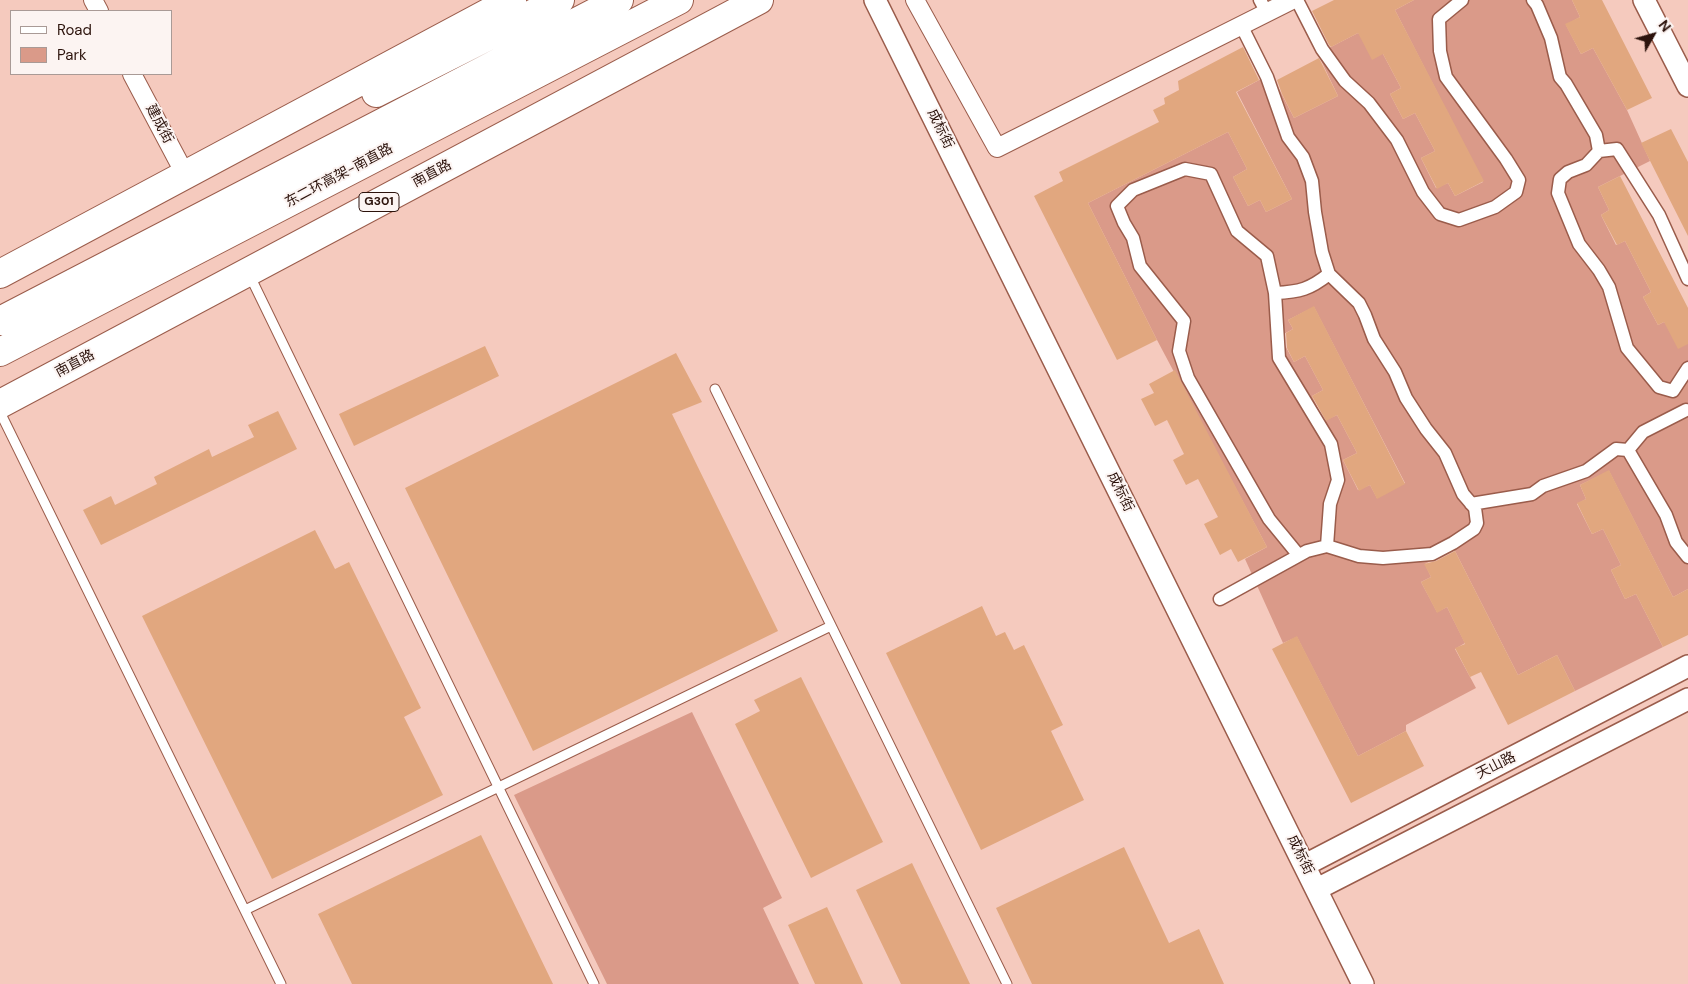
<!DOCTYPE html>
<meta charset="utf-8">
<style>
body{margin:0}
#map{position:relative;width:1688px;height:984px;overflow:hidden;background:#f5cabe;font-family:"DM Sans",sans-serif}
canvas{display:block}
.legend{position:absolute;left:10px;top:10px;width:162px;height:65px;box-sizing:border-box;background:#fcf4f2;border:1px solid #a99a96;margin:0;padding:6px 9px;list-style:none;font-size:15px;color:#2c130c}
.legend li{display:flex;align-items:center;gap:10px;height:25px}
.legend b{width:25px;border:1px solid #a99a96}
.north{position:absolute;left:1628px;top:10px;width:50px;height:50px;-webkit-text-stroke:4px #fcf4f2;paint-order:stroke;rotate:52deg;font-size:14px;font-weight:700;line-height:20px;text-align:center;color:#2c130c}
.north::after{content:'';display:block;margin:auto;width:18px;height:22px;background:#2c130c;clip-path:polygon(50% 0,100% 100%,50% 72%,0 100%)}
</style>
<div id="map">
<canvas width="1688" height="984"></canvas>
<ul class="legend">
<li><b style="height:6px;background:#fff"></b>Road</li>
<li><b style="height:14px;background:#da9a89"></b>Park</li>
</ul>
<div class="north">N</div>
</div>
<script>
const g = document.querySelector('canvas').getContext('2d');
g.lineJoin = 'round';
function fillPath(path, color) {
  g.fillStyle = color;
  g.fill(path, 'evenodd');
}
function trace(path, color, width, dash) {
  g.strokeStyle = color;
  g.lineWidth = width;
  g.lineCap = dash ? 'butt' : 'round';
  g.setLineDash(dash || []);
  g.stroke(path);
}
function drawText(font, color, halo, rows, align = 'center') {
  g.font = font + ' "DM Sans","Noto Sans SC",sans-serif';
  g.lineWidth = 4;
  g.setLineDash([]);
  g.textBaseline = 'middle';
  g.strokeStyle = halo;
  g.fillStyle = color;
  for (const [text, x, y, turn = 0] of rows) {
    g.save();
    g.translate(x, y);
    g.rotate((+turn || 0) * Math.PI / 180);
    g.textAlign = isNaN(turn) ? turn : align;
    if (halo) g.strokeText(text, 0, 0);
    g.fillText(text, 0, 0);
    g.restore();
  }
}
fillPath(new Path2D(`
 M1414,0H1572L1580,17L1566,25L1581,54L1593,48L1627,110L1650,161L1598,187L1609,210L1601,215L1616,245L1625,241L1651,292L1643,297L1658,325L1664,322L1688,344V589L1673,597L1609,471L1580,485L1586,499L1577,504L1592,534L1603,529L1621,565L1611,570L1625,599L1636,594L1663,647L1575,691L1557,655L1518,675L1454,549L1425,564L1431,577L1421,582L1437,612L1447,607L1465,643L1455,649L1476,688L1406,725V731L1358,756L1297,637L1283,643L1245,559L1267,547L1157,340L1088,203L1228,132L1247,169L1233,177L1248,206L1260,200L1266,212L1292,199L1237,92L1261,79L1275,81L1294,118L1338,96L1316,50L1327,49L1358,33L1383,54L1401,88L1390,94L1403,119L1415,113L1435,151L1421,158L1436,188L1448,183L1455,196L1483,182L1395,10ZM1314,307L1405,483L1377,498L1370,485L1358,490L1343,460L1357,453L1337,415L1324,421L1312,396L1323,390L1305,356L1294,362L1280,336L1293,329L1288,320Z
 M692,712L782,898L763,908L799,984H607L514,795Z`), '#da9a89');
fillPath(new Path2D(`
 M1334,0H1414L1395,10L1484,181L1455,196L1448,183L1437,189L1421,158L1435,151L1415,113L1403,119L1390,94L1401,88L1383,54L1372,60L1358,33L1331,47L1329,45L1312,11Z
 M1572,0H1602L1652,98L1627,110L1593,48L1581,54L1565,24L1580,17Z
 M1243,47L1259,80L1236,92L1292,199L1266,212L1260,200L1248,206L1233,177L1247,169L1228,132L1088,203L1157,340L1117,360L1034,196L1063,181L1059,172L1159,122L1153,110L1165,104L1164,98L1179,90L1178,81Z
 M1319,58L1338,96L1294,118L1282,94L1277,80Z
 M1671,129L1688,162V236L1641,143Z
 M1620,176L1688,308V344L1678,349L1664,322L1658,325L1643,297L1651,292L1625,241L1617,245L1601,215L1609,210L1598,187Z
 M1314,306L1405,484L1377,499L1370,485L1359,491L1343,460L1357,453L1337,415L1326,421L1312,396L1323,390L1305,356L1294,362L1287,348L1286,333L1293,329L1288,320Z
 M485,346L499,376L354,446L339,414Z
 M676,353L702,402L672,414L778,631L533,751L405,488Z
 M1175,370L1267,547L1238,562L1231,549L1220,555L1204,524L1218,517L1198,479L1186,485L1173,460L1184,454L1167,420L1155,426L1141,399L1154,393L1149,384Z
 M278,411L297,449L101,545L83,510L111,496L115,505L157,484L154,477L209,449L212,457L254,437L248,425Z
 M1609,470L1673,597L1688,589V635L1663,647L1636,594L1625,599L1611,570L1621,565L1603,529L1592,534L1577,503L1586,499L1580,485Z
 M315,530L335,569L349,562L421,708L404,717L443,795L272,879L142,616Z
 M1455,551L1518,675L1557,655L1575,691L1508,725L1481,672L1470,677L1455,648L1465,644L1447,607L1437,613L1421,582L1431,577L1424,564L1436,561Z
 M982,606L996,636L1005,632L1014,650L1024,645L1063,725L1051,731L1084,800L981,850L886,653Z
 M1297,636L1358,756L1406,731L1424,766L1351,803L1272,649Z
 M801,677L883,842L811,878L735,724L760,711L754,700Z
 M481,835L553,984H352L318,914Z
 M1124,847L1169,943L1199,929L1224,984H1032L996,908Z
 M912,863L970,984H901L856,890Z
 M827,907L863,984H815L788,925Z`), '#e1a77f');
const service = new Path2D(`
 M249,274L594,984
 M715,389L1007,984
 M0,412L281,984
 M245,910L831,626`);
const pedestrian = new Path2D(`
 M1260,0L1267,13
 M1297,0L1322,49L1345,81L1369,103L1397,140L1423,192L1440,214L1459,220L1495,207L1516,192L1519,180L1506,159L1446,77L1440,51L1439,19L1462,0
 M1533,0L1537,5L1551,38L1560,77L1566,84L1596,135L1599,151
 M1688,279L1659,215L1617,149L1599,151L1586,165L1568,172L1560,179L1558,193L1579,244L1599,270L1609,287L1627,348L1659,387L1673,391L1688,368
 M1275,293C1300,292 1310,289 1329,274
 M1628,450L1643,432L1686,410
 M1471,504L1532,494L1543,486L1586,471L1616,449L1628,450L1666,515L1676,542L1688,557
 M1296,552L1269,519L1188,378L1179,351L1184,321L1140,266L1133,238L1124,223L1117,206L1133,190L1185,169L1211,174L1237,231L1267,256L1275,293L1279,358L1331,444L1338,480L1330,504L1327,546
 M1220,599L1307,551L1327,546L1359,556L1383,558L1432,554L1453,543L1474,529L1477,523L1475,508L1463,494L1445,453L1426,429L1406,398L1395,372L1374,339L1365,315L1359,303L1329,274L1322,252L1315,212L1312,181L1303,157L1288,137L1267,77L1241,25`);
const minor = new Path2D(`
 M93,0L99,11
 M915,0L997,148L1292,0
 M132,74L185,174`);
const tertiary = new Path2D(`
 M875,0L1363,984
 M1644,0L1688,86
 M1305,865L1688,666
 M1317,889L1688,699`);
const trunk = new Path2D(`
 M376,93L560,0
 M0,274L512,0
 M0,321L619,0
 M0,352L679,0
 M0,404L759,0`);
trace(service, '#9a5c4b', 11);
trace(pedestrian, '#9a5c4b', 15);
trace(minor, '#9a5c4b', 20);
trace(tertiary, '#9a5c4b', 24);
trace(trunk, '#9a5c4b', 30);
trace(service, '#fff', 9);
trace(pedestrian, '#fff', 12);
trace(minor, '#fff', 18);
trace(tertiary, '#fff', 21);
trace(trunk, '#fff', 28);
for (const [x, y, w] of [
 [379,202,40]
]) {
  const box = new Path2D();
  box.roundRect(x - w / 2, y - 9.5, w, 19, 4);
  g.fillStyle = '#fcf4f2';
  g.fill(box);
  trace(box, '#2c130c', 1);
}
drawText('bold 12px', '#2c130c', null, [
 ["G301",379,202]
]);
drawText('14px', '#2c130c', '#fcf4f2', [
 ["建成街",159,124,62],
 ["成标街",940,129,64],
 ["南直路",432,174,-28],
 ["东二环高架-南直路",339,176,-28],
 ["南直路",75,364,-28],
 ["成标街",1120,492,64],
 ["天山路",1496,766,-27],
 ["成标街",1300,855,64]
]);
</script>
